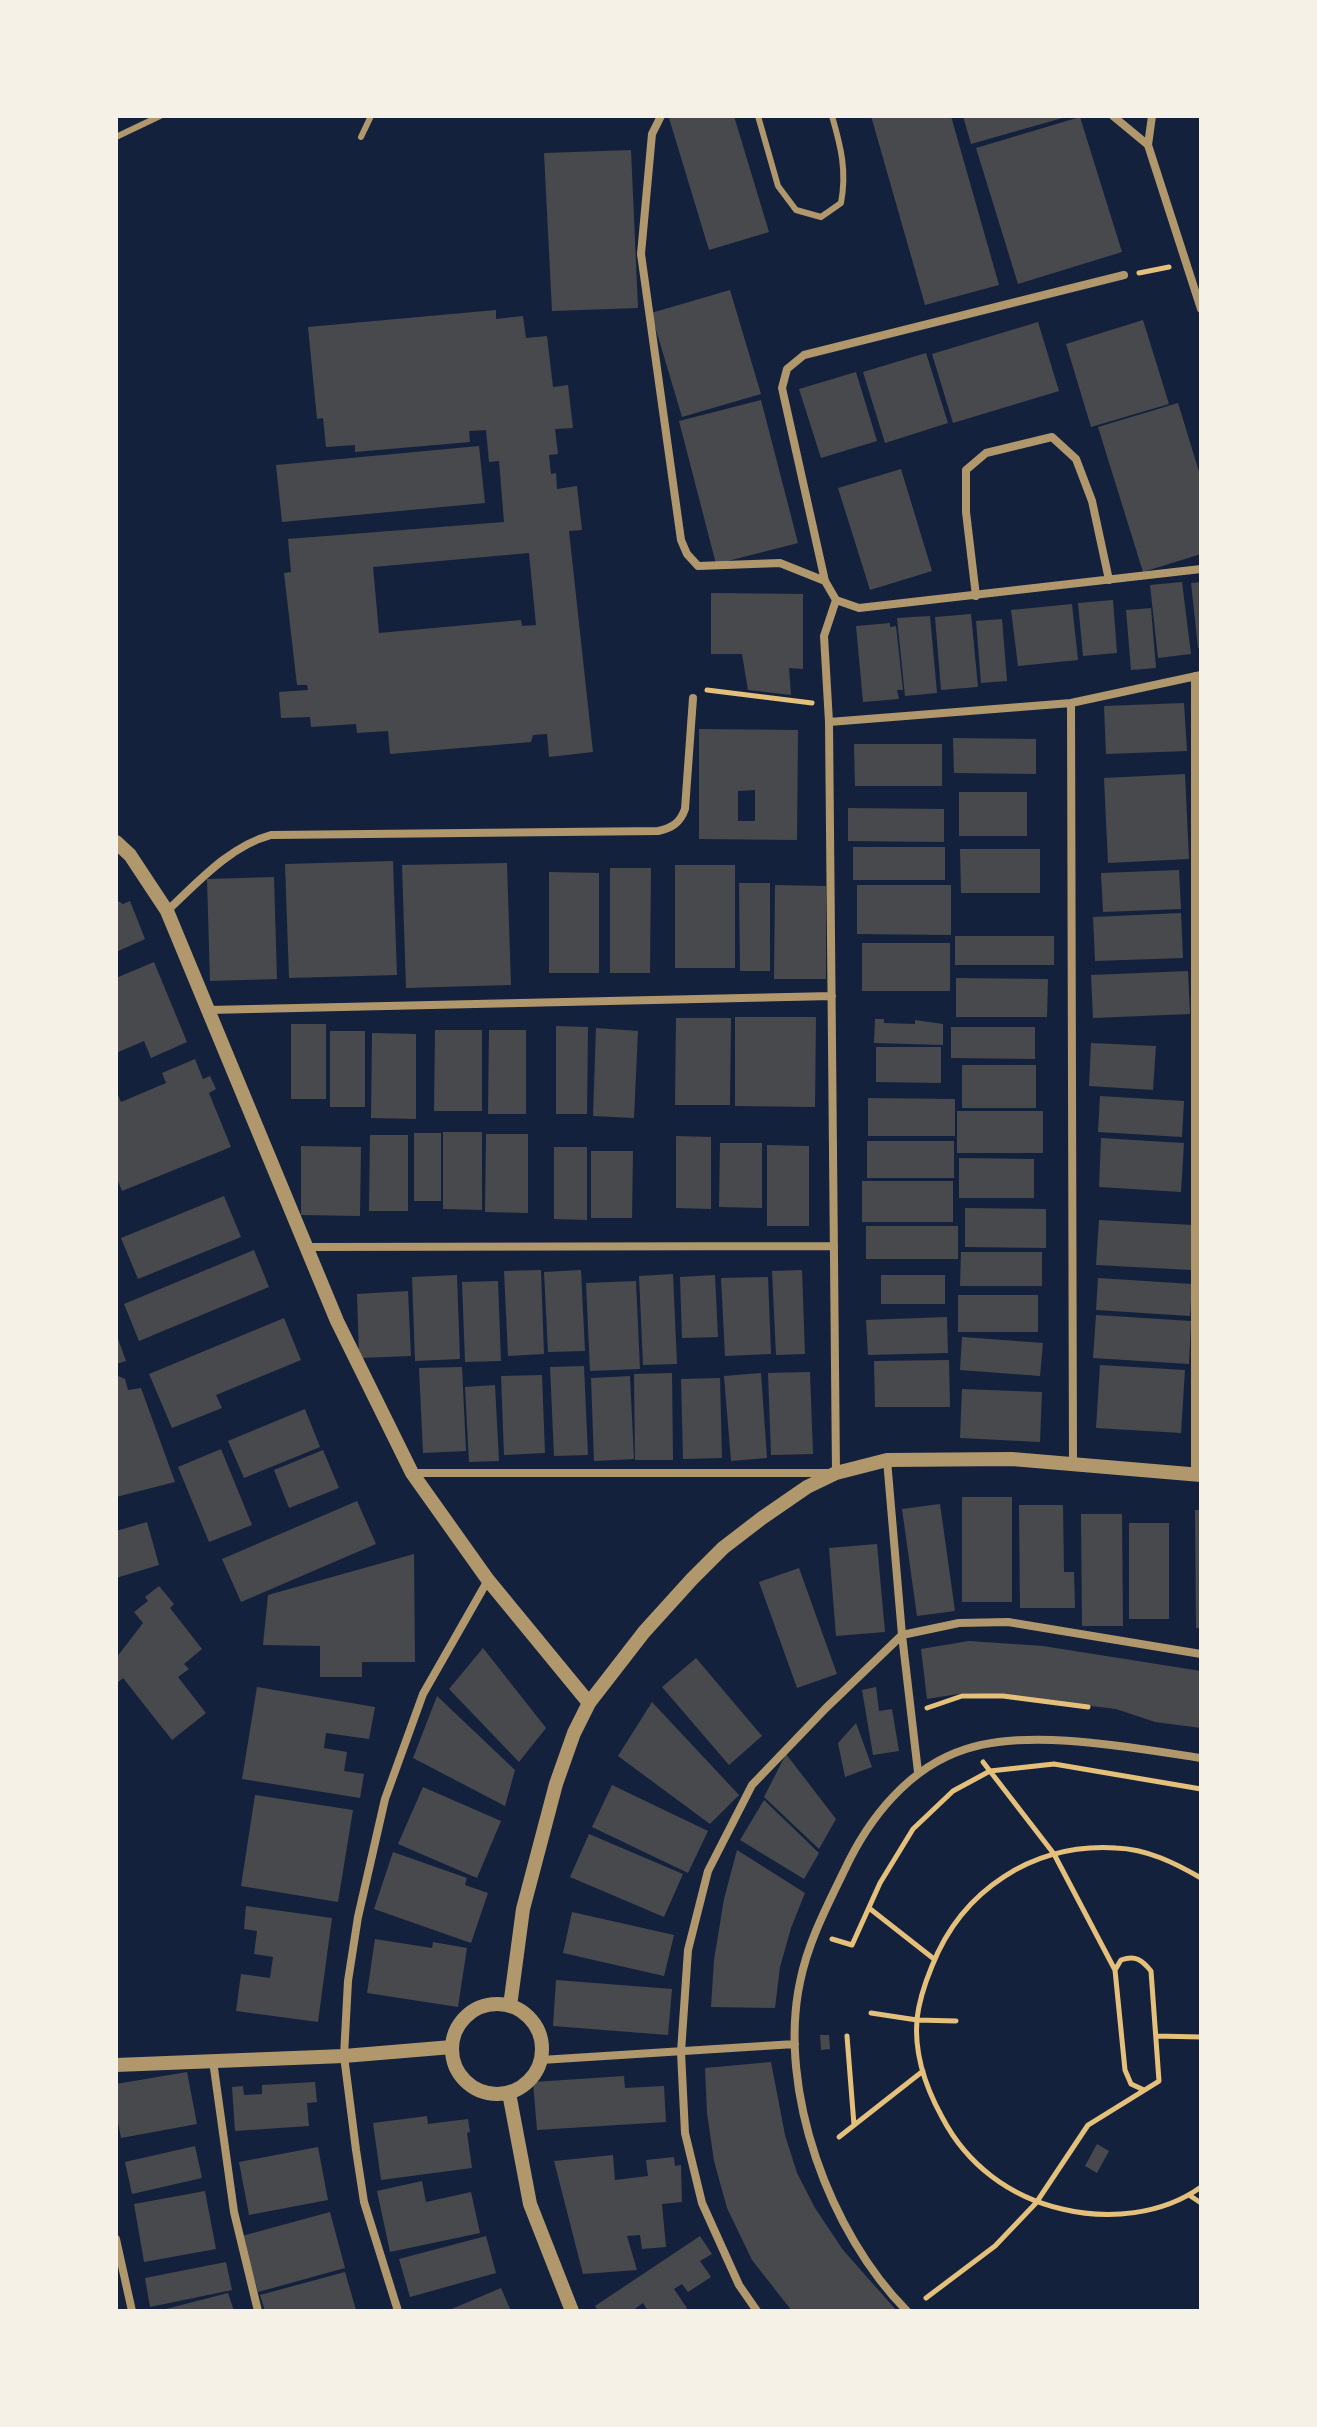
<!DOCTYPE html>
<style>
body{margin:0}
#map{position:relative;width:1317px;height:2427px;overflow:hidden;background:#14213d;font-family:"Source Serif 4",serif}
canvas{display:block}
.frame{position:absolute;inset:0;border:118px solid #f6f1e7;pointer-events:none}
</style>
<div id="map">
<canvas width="1317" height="2427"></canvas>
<div class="frame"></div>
</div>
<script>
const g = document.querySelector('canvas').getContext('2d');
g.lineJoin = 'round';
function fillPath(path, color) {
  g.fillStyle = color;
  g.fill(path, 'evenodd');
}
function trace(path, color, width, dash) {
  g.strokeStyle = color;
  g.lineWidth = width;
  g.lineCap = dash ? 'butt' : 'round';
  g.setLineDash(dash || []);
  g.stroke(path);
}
fillPath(new Path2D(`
 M676,116H734L769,232L709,250L669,118Z
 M871,116H951L999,285L925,305Z
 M963,116H1065L1066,117L971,144Z
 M1080,117L1122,252L1018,284L976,148Z
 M631,150L638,308L552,311L544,153Z
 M730,290L761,394L682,417L651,313Z
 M496,310V319L523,316L526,338L547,336L553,387L568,385L573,428L555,429L558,454L549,455L551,474L556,473L557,489L577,486L582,530L569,531L593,752L549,757L547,734L533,735L531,742L390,754L388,731L357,733L356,724L311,727L310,717L281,718L279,692L308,690L307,685H297L284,573L291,572L288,539L504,522L499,461L489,462L486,430L469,431L470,442L355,452V445L326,447L323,418L317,419L308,327ZM529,553L536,625L522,626L521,620L379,633L373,567Z
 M1143,320L1169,404L1091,427L1066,344Z
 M1038,322L1059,391L953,423L932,354Z
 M926,353L948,423L885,443L863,372Z
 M856,372L877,441L821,458L799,389Z
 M761,400L798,543L716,564L679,421Z
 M1178,403L1201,478V554L1143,572L1098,427Z
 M479,446L485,503L282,522L276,465Z
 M901,469L932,571L870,590L838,488Z
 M1182,582L1191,654L1158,658L1150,585Z
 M1201,582V648H1198L1191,583Z
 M711,593L803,594V669L789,668L791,695L748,690L742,654H711Z
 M1113,600L1117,653L1083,656L1078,603Z
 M1072,604L1078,660L1018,666L1011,610Z
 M1151,608L1156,668L1131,670L1126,610Z
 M971,614L978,687L941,690L935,617Z
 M930,616L937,693L905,696L897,618Z
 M1002,619L1007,681L981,683L976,621Z
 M890,623V627L896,626L903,690H897L899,699L863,702L856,626Z
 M1184,703L1187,751L1106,754L1104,706Z
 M699,729L798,730L797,840L699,839ZM755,790V821H738V791Z
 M953,738L1036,739V774L954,773Z
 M854,744H942V786H855Z
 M1185,774L1189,859L1108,863L1104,778Z
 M959,792H1027V836H959Z
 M848,808L944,809V842L848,841Z
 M853,847H945V880H853Z
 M960,849H1040V893H961Z
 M393,861L397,975L289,978L285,864Z
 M507,863L511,985L406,988L402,865Z
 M675,865H735V968H675Z
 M610,868H651L650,973H610Z
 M1179,870L1181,909L1103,912L1101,873Z
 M549,872L599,873V973H549Z
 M274,877L277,979L210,981L207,879Z
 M739,883H770V971H740Z
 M775,885L826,886V979H774Z
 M857,885H951V935L857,934Z
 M116,900L123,904L130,901L145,939L116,952Z
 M1181,913L1183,958L1095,961L1093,917Z
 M955,936H1054V965H955Z
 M862,943H950V991H862Z
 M154,962L187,1042L151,1058L144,1041L116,1053V978Z
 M1188,971L1190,1014L1093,1018L1091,975Z
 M956,978L1048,979L1047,1017H956Z
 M735,1017H816L815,1107L735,1106Z
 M676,1018H731L730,1105H675Z
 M875,1019H884V1023L915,1024V1020L943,1024V1045L874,1043Z
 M291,1024H326V1099H291Z
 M556,1026L588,1027L587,1114H556Z
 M951,1027H1035V1059L951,1058Z
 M596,1028L638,1031L634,1118L593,1116Z
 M435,1030H482V1111H434Z
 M489,1030H526V1114H488Z
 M330,1031H365V1107H330Z
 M372,1033L416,1034V1119L371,1118Z
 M1091,1043L1156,1046L1153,1090L1089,1086Z
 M876,1047H941V1083L876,1082Z
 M195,1059L203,1079L210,1076L216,1089L209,1093L231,1147L122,1191L116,1176V1090L121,1102L166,1083L162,1073Z
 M962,1065H1036V1108H962Z
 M1100,1096L1184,1101L1182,1137L1098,1132Z
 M868,1098L955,1099V1136H868Z
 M957,1111H1043V1153H957Z
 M443,1132H482V1210L443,1209Z
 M414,1133H441V1201H414Z
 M486,1134H528V1213L485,1212Z
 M370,1135H408V1211H369Z
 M676,1136L711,1137V1209L676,1208Z
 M1101,1138L1184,1143L1181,1192L1099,1187Z
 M867,1141H954V1178H867Z
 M720,1143H762V1208L719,1207Z
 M767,1145L809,1146V1226H767Z
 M301,1146L361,1147L360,1216L301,1215Z
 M554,1147H587V1220L554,1219Z
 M591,1151H633L632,1218H591Z
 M959,1158L1034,1159V1198H959Z
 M862,1181H953V1222H862Z
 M224,1196L241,1237L138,1279L121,1238Z
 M965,1208L1046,1209V1248L965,1247Z
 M1099,1220L1194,1225L1191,1270L1096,1265Z
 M866,1226H958V1259H866Z
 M254,1250L269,1287L139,1341L124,1304Z
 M961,1252H1042V1286H960Z
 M541,1270L544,1354L508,1356L504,1271Z
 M581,1270L585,1351L548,1352L544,1272Z
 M802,1270L805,1354L776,1355L772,1271Z
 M673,1274L677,1364L643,1365L639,1276Z
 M457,1275L460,1359L415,1361L412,1277Z
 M715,1275L718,1337L682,1338L680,1277Z
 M881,1275H945V1304H881Z
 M768,1277L771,1354L725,1356L721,1278Z
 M1098,1278L1192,1284L1190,1316L1096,1310Z
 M498,1281L501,1361L465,1362L462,1282Z
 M636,1281L640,1369L590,1371L586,1283Z
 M408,1291L411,1356L359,1358L357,1294Z
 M958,1295H1038V1332H958Z
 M1096,1315L1191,1321L1189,1364L1093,1358Z
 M947,1317L948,1353L868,1355L866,1320Z
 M284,1318L301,1360L216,1395L222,1408L172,1428L149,1374Z
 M116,1333L126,1361L116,1364Z
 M962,1337L1043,1343L1040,1376L960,1370Z
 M949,1360L950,1407H875L874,1361Z
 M1100,1365L1185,1370L1181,1433L1096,1428Z
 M584,1366L588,1455L554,1456L550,1367Z
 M462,1367L466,1451L423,1453L419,1368Z
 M810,1372L813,1454L771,1455L768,1373Z
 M672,1373L673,1460H635L634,1374Z
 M761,1373L767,1458L731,1461L724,1376Z
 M116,1375L125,1379L128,1390L141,1388L175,1482L116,1497Z
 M542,1375L545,1453L504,1455L501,1376Z
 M630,1376L634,1459L594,1461L591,1378Z
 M720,1378L722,1458L683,1459L681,1379Z
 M495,1385L499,1461L469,1462L465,1387Z
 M962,1389L1042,1392L1040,1442L960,1438Z
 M305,1409L320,1447L244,1478L228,1441Z
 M221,1449L252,1525L209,1542L178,1467Z
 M323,1450L339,1488L289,1508L274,1470Z
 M962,1497H1012V1602H962Z
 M357,1501L376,1544L241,1602L222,1559Z
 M940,1504L955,1611L917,1616L902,1509Z
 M1019,1505H1063L1064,1572H1074L1075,1608H1020Z
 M1195,1510H1201V1628H1196Z
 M1081,1514H1122L1123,1626H1082Z
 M147,1522L159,1565L116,1578V1531Z
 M1129,1523H1169V1619H1129Z
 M877,1544L885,1632L836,1636L829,1548Z
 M414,1554L415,1662H362V1677H320V1646L263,1645L268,1595Z
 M799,1568L837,1674L797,1688L759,1582Z
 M159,1586L174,1604L170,1608L202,1649L184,1664L189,1669L178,1677L206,1713L172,1740L123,1678L116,1684V1658L143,1623L134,1612L148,1601L145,1597Z
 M969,1641L1043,1646L1201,1671V1728L1155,1722L1116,1709L1001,1695L965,1693L927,1699L921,1649Z
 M483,1648L546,1728L519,1762L449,1689Z
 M696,1658L762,1736L729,1765L662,1687Z
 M257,1687L375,1707L369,1739L326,1733L324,1748L347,1752L344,1771L364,1774L360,1798L242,1779Z
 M876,1687L879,1711L892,1709L899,1751L873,1755L862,1690Z
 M437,1696L515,1770L505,1806L413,1758Z
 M652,1702L739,1795L710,1824L618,1756Z
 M856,1723L872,1767L845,1777L838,1743Z
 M786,1754L836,1819L819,1849L764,1797Z
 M612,1785L708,1831L688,1873L592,1827Z
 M423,1787L501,1821L477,1878L398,1844Z
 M255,1795L353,1810L338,1902L241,1886Z
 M764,1800L819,1853L804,1879L740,1840Z
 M589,1834L683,1874L664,1917L570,1877Z
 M737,1850L805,1893L791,1928L780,1967L775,2008L711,2007L714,1960L724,1899Z
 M393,1852L467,1878L465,1885L488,1893L471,1943L374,1909Z
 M246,1906L332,1918L318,2022L236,2011L241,1974L270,1978L273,1957L254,1954L257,1931L244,1929Z
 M572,1912L674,1935L664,1976L563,1953Z
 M375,1939L432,1948L433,1942L467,1948L458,2007L367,1993Z
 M556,1980L672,1989L668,2035L553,2026Z
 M820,2035H829L830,2049L821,2050Z
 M771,2062L785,2135L797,2173L815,2208L843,2250L897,2311H792L752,2260L727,2208L714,2161L707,2113L705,2068Z
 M187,2072L197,2124L121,2138L116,2112V2084Z
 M624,2076L625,2088L664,2086L666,2122L537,2130L533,2082Z
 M315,2082L317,2102L307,2103L309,2126L235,2131L232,2087L243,2086L244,2095L262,2094V2085Z
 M427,2116L428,2124L468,2119L470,2132L467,2133L472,2168L381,2180L373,2123Z
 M1097,2144L1109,2151L1097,2173L1085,2166Z
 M195,2146L202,2178L132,2194L125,2162Z
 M318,2147L328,2200L249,2215L239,2162Z
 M613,2155L615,2180L648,2176L646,2160L674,2157L675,2166L681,2165L682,2202L662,2204L666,2247L642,2249L640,2235L627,2236L637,2270L583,2274L554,2161Z
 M422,2181L426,2202L471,2192L480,2233L390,2252L377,2191Z
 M205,2191L216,2249L144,2262L134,2204Z
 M330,2212L345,2268L258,2292L242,2236Z
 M486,2236L496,2273L410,2297L399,2259Z
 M700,2236L712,2254L700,2261L711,2277L688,2292L682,2284L674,2289L687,2308L683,2311H648L643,2303L632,2311H598L595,2306Z
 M226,2262L232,2290L150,2307L145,2278Z
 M345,2272L356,2310L265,2311L260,2295Z
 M501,2288L511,2311H447Z
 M228,2293L234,2311H163L162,2310Z`), '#48494c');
trace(new Path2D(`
 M1139,273L1169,267
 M707,690L812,703
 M927,1708L962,1696H1003L1088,1707
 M983,1762L1054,1854L1115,1970
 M1201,1878C1175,1863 1147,1849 1116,1848C1033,1843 962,1890 932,1966C925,1983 919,2000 917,2019C914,2053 926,2088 942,2117C967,2165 1010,2197 1062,2209C1108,2220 1162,2215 1201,2187
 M869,1908L934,1959
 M832,1939L852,1945L880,1883L913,1829L953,1791L990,1771L1054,1764L1201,1789
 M871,2013L917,2020L956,2021
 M847,2036L854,2125
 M1156,2036L1201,2037
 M839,2137L923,2071
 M1189,2195L1201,2203
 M926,2298L995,2246L1036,2203L1088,2125L1159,2081L1151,1971C1142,1960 1136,1955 1121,1960L1115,1970L1125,2070L1131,2084L1144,2090`), '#e5c07b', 5);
trace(new Path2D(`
 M758,116L778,186L796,210L821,217L841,203C847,171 841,147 832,116
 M116,137L160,116
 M361,137L371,116`), '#b1986c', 6);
trace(new Path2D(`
 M661,116L652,134L641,254L681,540L687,554L698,566L780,563L825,581
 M1113,116L1148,145
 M1152,116L1148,145L1201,309
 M1124,275L804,355L787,369L782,388L825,581L836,600L859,608L1201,569
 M976,596L966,512V470L986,453L1052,437L1076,459L1092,501L1109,580
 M1071,703L1073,1462
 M829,722L1071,703L1201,675
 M167,911C198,882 230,846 271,835L658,831C672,828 680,823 685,809L693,698
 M208,1010L832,996
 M306,1247L834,1246
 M887,1460L902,1635L918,1772
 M412,1473H836L829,722L824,636L836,600
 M1195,1474V676
 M541,2060L795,2044
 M213,2061L234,2212L258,2311
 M116,2239L132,2311
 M398,2311L364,2202L356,2150L344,2056L348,1981L358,1917L385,1799L423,1694L488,1580
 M757,2311L739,2285L702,2203L685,2133L681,2052L688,1950L708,1871L752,1785L826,1708L902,1635L959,1623L1008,1622L1201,1654
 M907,2311C830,2234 777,2090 800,1982C808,1942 827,1906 845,1869C869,1818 909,1767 966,1749C1031,1728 1133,1748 1201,1758`), '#b1986c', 8);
trace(new Path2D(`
 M116,842L130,855L167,911L337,1321L412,1473L488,1580L589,1703
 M452 2049a45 45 0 1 1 90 0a45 45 0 1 1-90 0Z
 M510,2006L523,1909L556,1784L574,1733L589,1703L644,1632L692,1579L723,1548L762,1518L807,1487L836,1473L887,1460L1012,1459L1201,1475
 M116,2065L344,2056L452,2047
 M509,2093L530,2204L572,2311`), '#b1986c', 14);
</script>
